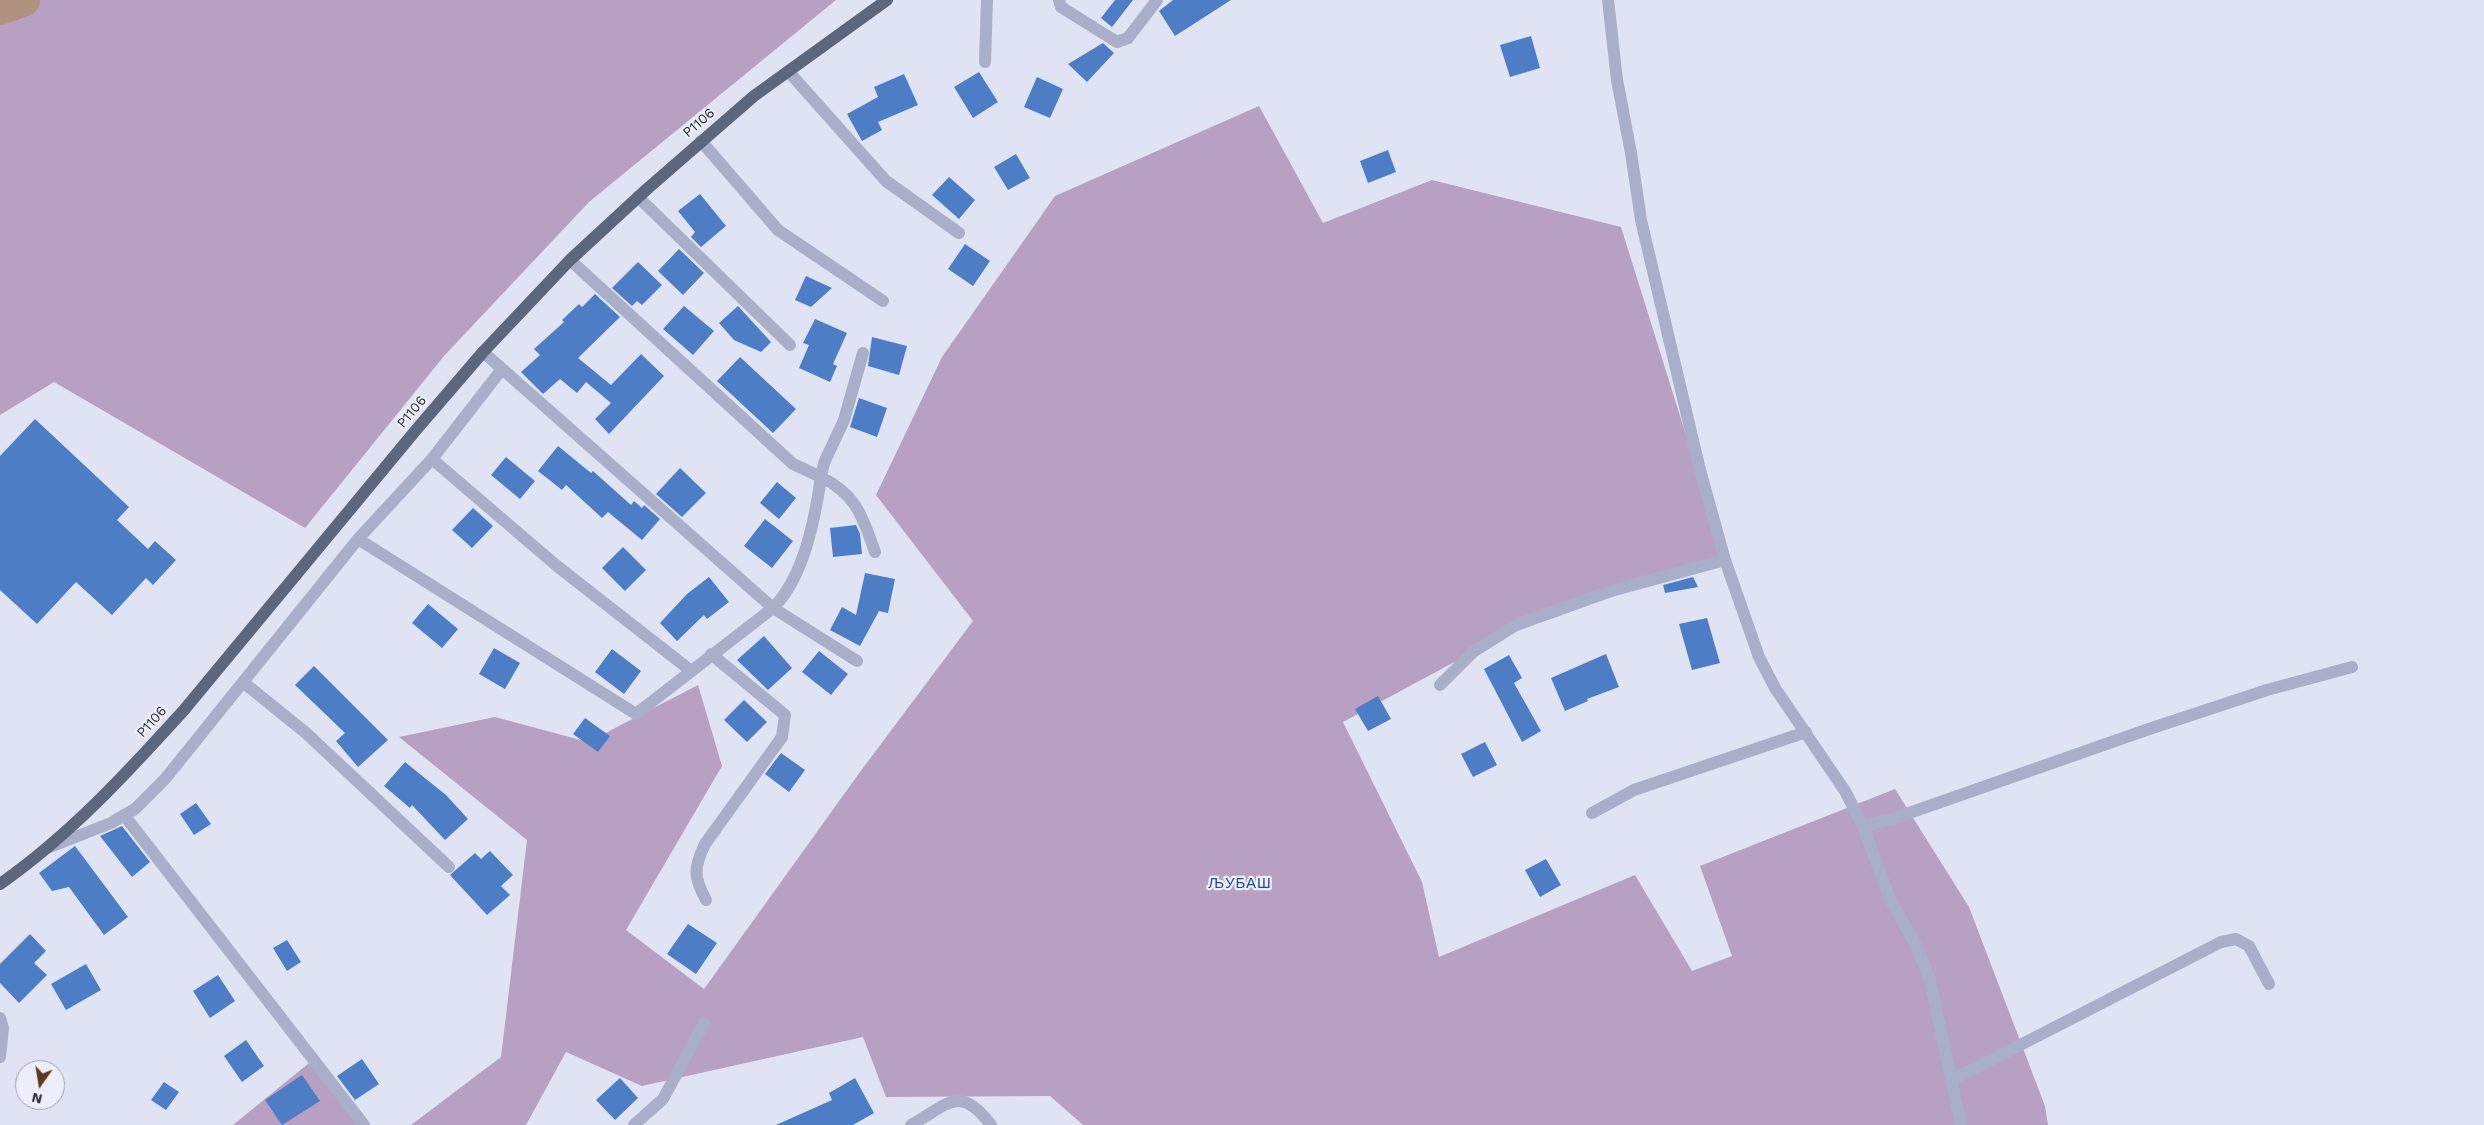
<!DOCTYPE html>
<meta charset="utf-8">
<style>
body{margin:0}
#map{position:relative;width:2484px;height:1125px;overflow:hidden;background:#e0e3f3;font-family:"Work Sans",sans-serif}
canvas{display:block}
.north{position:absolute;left:15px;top:1060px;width:50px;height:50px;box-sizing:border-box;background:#edeefa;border:1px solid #9fa2ad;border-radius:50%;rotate:193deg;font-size:14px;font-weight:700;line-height:20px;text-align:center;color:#2b303a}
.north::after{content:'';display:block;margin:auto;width:18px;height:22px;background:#5c3920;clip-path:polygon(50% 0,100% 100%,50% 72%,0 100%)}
</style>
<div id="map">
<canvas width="2484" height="1125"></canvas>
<div class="north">N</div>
</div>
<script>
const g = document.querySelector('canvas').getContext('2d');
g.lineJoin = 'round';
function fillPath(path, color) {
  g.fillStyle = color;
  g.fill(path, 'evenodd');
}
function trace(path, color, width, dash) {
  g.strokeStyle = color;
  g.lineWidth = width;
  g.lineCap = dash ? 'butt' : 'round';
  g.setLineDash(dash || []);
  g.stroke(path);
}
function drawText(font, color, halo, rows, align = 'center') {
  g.font = font + ' "Work Sans",sans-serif';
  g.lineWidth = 4.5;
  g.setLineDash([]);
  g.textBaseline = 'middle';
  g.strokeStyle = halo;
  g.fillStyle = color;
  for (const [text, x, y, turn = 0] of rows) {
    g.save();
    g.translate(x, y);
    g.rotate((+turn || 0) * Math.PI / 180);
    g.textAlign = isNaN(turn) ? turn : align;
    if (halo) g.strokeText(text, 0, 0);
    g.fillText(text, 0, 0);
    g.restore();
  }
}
fillPath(new Path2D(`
 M0,0H836L589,202L444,356L305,528L54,382L0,415Z
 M1259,106L1323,223L1432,180L1621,227L1725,560L1516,625L1473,652L1343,722L1422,882L1439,957L1635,875L1692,971L1732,956L1700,866L1895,789L1969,907L2045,1106L2048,1125H1083L1050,1096L886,1097L863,1037L642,1086L566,1052L526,1125H411L501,1057L527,840L399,737L495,717L588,742L698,685L722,766L626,930L704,989L860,772L973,621L876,495L942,357L1055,196Z
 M309,1063L358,1125H233Z`), '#b8a0c3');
trace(new Path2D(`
 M0,8L23,0`), '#b0927f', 34);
fillPath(new Path2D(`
 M1115,0H1133L1112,27L1101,18Z
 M1173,0H1231L1175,36L1159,11Z
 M1531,36L1540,68L1510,77L1500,45Z
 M1103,43L1114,53L1087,82L1068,64Z
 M979,72L998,102L973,118L954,87Z
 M904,74L918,105L878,122L882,130L862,141L847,114L878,97L874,87Z
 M1037,77L1063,89L1050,118L1024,107Z
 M1388,150L1396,172L1368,183L1360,161Z
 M1016,154L1030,178L1008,190L994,167Z
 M949,177L975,200L959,219L932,195Z
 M700,194L726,226L701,247L691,237L695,232L678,211Z
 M965,244L990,261L973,286L948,269Z
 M679,249L704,273L683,295L658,271Z
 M638,262L662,285L642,305L637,301L632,306L612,288Z
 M806,276L832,288L811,307L795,300Z
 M595,294L620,317L578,358L611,385L641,354L664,376L609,434L595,419L611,403L586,382L577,393L560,379L543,394L521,372L540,355L534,349L564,322L562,320L579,304L582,307Z
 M684,306L714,331L693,355L663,329Z
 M738,306L771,342L761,352L734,340L719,323Z
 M815,319L847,333L833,364L837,366L830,382L799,368L809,345L803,343Z
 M872,337L907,346L899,375L868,366Z
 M740,357L796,409L773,433L717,381Z
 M859,398L887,408L877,437L850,427Z
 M35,419L129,507L117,520L148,549L155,541L176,560L153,585L146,578L112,615L76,582L37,624L0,590V456Z
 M558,446L591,473L593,471L631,505L634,501L642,508L644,505L660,519L642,540L608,512L602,518L566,485L562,490L538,471Z
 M506,457L535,481L520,499L491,475Z
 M680,468L706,493L682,517L656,494Z
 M777,482L796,498L779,519L760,503Z
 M473,508L493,526L472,548L452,530Z
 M765,519L793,541L772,568L744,546Z
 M856,525L860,534L862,554L833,557L830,528Z
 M623,547L646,570L625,591L602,568Z
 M865,573L895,579L888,613L879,611L860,646L830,630L842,607L856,615Z
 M709,577L729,602L707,619L704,615L677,641L660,623L687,594Z
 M1693,577L1698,587L1665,593L1663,585Z
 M428,604L458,629L442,648L412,623Z
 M1707,618L1720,663L1692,670L1679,624Z
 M764,636L792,668L768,690L737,660Z
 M494,648L520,663L505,689L479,674Z
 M612,649L641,671L624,694L595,672Z
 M819,651L848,674L831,695L802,672Z
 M1606,654L1619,687L1587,699L1588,701L1565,711L1551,678Z
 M1509,655L1522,678L1514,683L1541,731L1522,742L1484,669Z
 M314,666L388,740L358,767L336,741L345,733L295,685Z
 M1378,696L1391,719L1368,731L1355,709Z
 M744,700L767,722L747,742L724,720Z
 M585,718L610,736L598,752L573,734Z
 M1485,742L1497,765L1473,777L1461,754Z
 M781,753L805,770L789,792L765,774Z
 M405,762L446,795L468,819L445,840L412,805L410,808L384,786Z
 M196,803L211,824L194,835L180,814Z
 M122,826L150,862L132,877L100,836Z
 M75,846L128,917L104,935L69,887L52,891L39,873Z
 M490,851L513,875L501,886L510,895L487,915L450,875L475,853L481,859Z
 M1546,859L1561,885L1540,897L1525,870Z
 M688,924L717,943L696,974L667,954Z
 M30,934L46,951L34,963L47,975L19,1003L0,983V964Z
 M287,940L301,962L287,971L273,948Z
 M86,964L101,990L66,1010L51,984Z
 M218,975L235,1001L210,1018L193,991Z
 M246,1040L264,1066L242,1082L224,1056Z
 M362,1059L379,1084L355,1100L337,1076Z
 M302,1075L320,1101L282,1125L265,1100Z
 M620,1078L638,1098L615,1120L596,1100Z
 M855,1078L874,1113L853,1125H776L832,1100L829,1093Z
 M164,1082L179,1092L166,1110L151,1100Z`), '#4c7dc5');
trace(new Path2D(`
 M1059,0L1061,7L1117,42L1128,38L1157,0
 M1608,0L1617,80L1631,153L1641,220L1699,466L1725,560L1759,657L1775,688L1845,791L1863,826L1890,899L1916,945L1930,980L1961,1125
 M985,62L987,0
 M788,71L886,181L959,233
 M701,141L778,230L883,301
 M638,197L790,345
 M483,352L773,608L857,661
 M863,353L844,420L824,463L821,477C857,495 862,516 875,552
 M432,459L557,566L690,670
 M358,539L636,714L773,608C804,577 815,519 821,477L793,464L570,260
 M243,682L306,733L449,867
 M1440,685L1473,652L1516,625L1611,591L1725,560
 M1592,813L1634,790L1806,732
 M124,815L364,1125
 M1863,826L1892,819L2149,729L2267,690L2352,667
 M50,847L111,823L135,809L165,779L358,539L432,459L502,369
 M706,900C693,876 694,867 705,844L782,737L785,715L711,654
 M0,1018L3,1028L0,1057
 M1952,1080L2221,942L2236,939L2249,946L2269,984
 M634,1125L663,1099L704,1023
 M911,1125C948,1105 959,1083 991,1125`), '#a9afc9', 12);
trace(new Path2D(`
 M0,884C70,835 127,773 184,710L416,430L483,352L570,260L647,189L754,96L887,0`), '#5c667c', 12);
drawText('14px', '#2b303a', '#edeefa', [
 ["P1106",699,123,-41],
 ["P1106",412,412,-50],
 ["P1106",152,722,-48]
]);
g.letterSpacing = '1px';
drawText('15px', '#244d89', '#edeefa', [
 ["ЉУБАШ",1240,884]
]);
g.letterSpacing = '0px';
</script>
